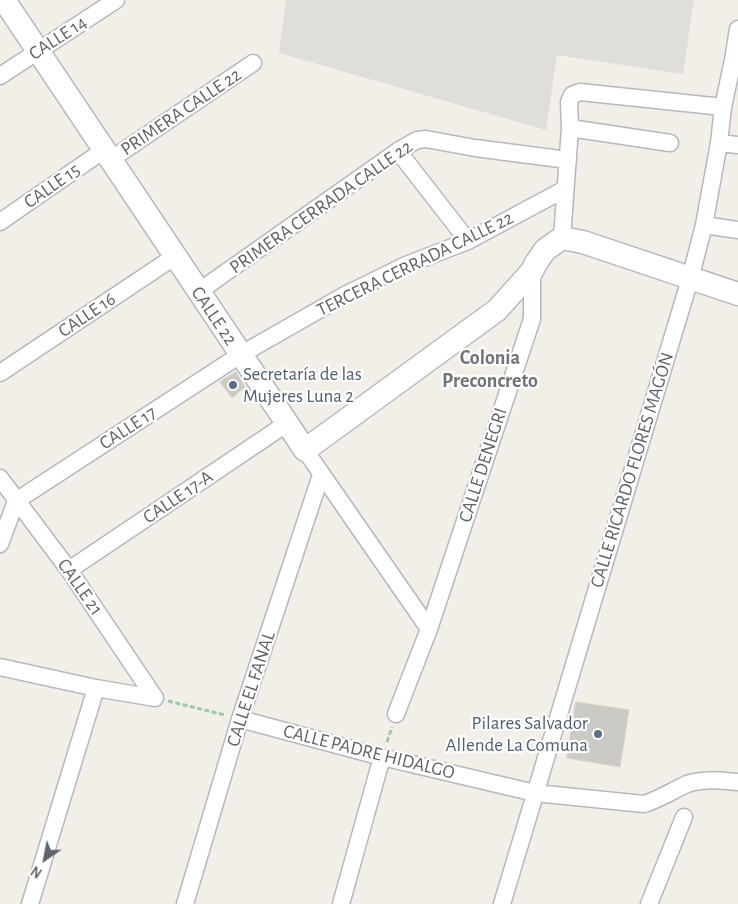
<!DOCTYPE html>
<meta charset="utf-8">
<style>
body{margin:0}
#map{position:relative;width:738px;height:904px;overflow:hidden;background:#f1efe8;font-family:"Alegreya Sans",sans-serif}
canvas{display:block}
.north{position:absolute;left:20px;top:834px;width:50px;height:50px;-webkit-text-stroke:4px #fff;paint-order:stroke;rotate:213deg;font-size:14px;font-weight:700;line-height:20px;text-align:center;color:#5f6368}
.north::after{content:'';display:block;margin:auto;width:18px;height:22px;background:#5f6368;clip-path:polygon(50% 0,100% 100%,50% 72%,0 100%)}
</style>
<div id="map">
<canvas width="738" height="904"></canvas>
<div class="north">N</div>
</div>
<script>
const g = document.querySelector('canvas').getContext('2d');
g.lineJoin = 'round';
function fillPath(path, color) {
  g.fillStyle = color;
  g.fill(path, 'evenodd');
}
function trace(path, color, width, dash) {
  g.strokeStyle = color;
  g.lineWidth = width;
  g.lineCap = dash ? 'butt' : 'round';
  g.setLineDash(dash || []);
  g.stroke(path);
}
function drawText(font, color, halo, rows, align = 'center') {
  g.font = font + ' "Alegreya Sans",sans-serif';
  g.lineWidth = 4.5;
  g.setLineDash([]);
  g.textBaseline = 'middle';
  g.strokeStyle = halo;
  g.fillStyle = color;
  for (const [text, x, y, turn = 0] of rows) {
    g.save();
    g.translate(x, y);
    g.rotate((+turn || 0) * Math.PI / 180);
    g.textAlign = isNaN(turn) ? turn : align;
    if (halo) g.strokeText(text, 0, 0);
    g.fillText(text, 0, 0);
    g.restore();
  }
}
fillPath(new Path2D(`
 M286,0H694L683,74L557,55L546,130L279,53Z`), '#e0deda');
const building = new Path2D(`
 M236,372L245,387L232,398L220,382Z
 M576,702L629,710L620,767L567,758Z`);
fillPath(building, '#cccac5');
trace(building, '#d6d1c6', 1);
const street = new Path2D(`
 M0,76L116,0
 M570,128L670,143
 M719,143L738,145
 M398,151L468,241
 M110,160L253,63
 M0,222L104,150
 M704,225L738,230
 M562,238L570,128L569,102L572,95L580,92L723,107
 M198,292L398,151L417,140L426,139L475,148L568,160
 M0,373L174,257
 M305,450L429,629
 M0,478L69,570L155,698
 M0,544L16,501L240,355L345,295L406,265L468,241L565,189
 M69,570L286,424
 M0,667L96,688L155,698
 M396,714L429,629L532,319V271
 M240,719L382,757L535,793L644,804C660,799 672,791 687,784C703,778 722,781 738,782
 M30,904L96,688
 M185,904L240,719L321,475
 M341,904L382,757
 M502,904L690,279L704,225L719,143L723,107L733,60L738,29
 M649,904L684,817`);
const secondary = new Path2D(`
 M4,0L305,450L497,310L532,271L536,263L545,250L562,238L583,242L738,294`);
trace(street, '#b5b8bc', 19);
trace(secondary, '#b6babf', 25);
trace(new Path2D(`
 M168,701L225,715
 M387,742L392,727`), '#9cc7a9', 3, [5, 2.5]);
trace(street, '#fff', 16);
trace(secondary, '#fff', 22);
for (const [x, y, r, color] of [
 [233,385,5,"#5c6f8a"],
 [598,734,5,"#5c6f8a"]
]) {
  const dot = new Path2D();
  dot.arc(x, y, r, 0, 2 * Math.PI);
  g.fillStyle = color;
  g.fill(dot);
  trace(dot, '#fff', 2);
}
drawText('19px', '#5f6368', '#fff', [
 ["CALLE 14",58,38,-33],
 ["PRIMERA CALLE 22",181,112,-34],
 ["CALLE 15",52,186,-35],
 ["PRIMERA CERRADA CALLE 22",321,207,-35],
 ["TERCERA CERRADA CALLE 22",415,264,-26],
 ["CALLE 16",87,315,-34],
 ["CALLE 22",214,316,56],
 ["CALLE 17",128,428,-33],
 ["CALLE DENEGRI",483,465,-72],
 ["CALLE RICARDO FLORES MAGÓN",632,470,-73],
 ["CALLE 17-A",178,497,-34],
 ["CALLE 21",80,587,55],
 ["CALLE EL FANAL",251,689,-72],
 ["CALLE PADRE HIDALGO",369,752,14]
]);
drawText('19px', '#4e5e75', '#fff', [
 ["Secretaría de las",243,374],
 ["Mujeres Luna 2",243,396],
 ["Pilares Salvador",588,723,"right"],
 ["Allende La Comuna",588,745,"right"]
], 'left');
drawText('bold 20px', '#70757a', '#fff', [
 ["Colonia",490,358],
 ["Preconcreto",490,381]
]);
</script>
